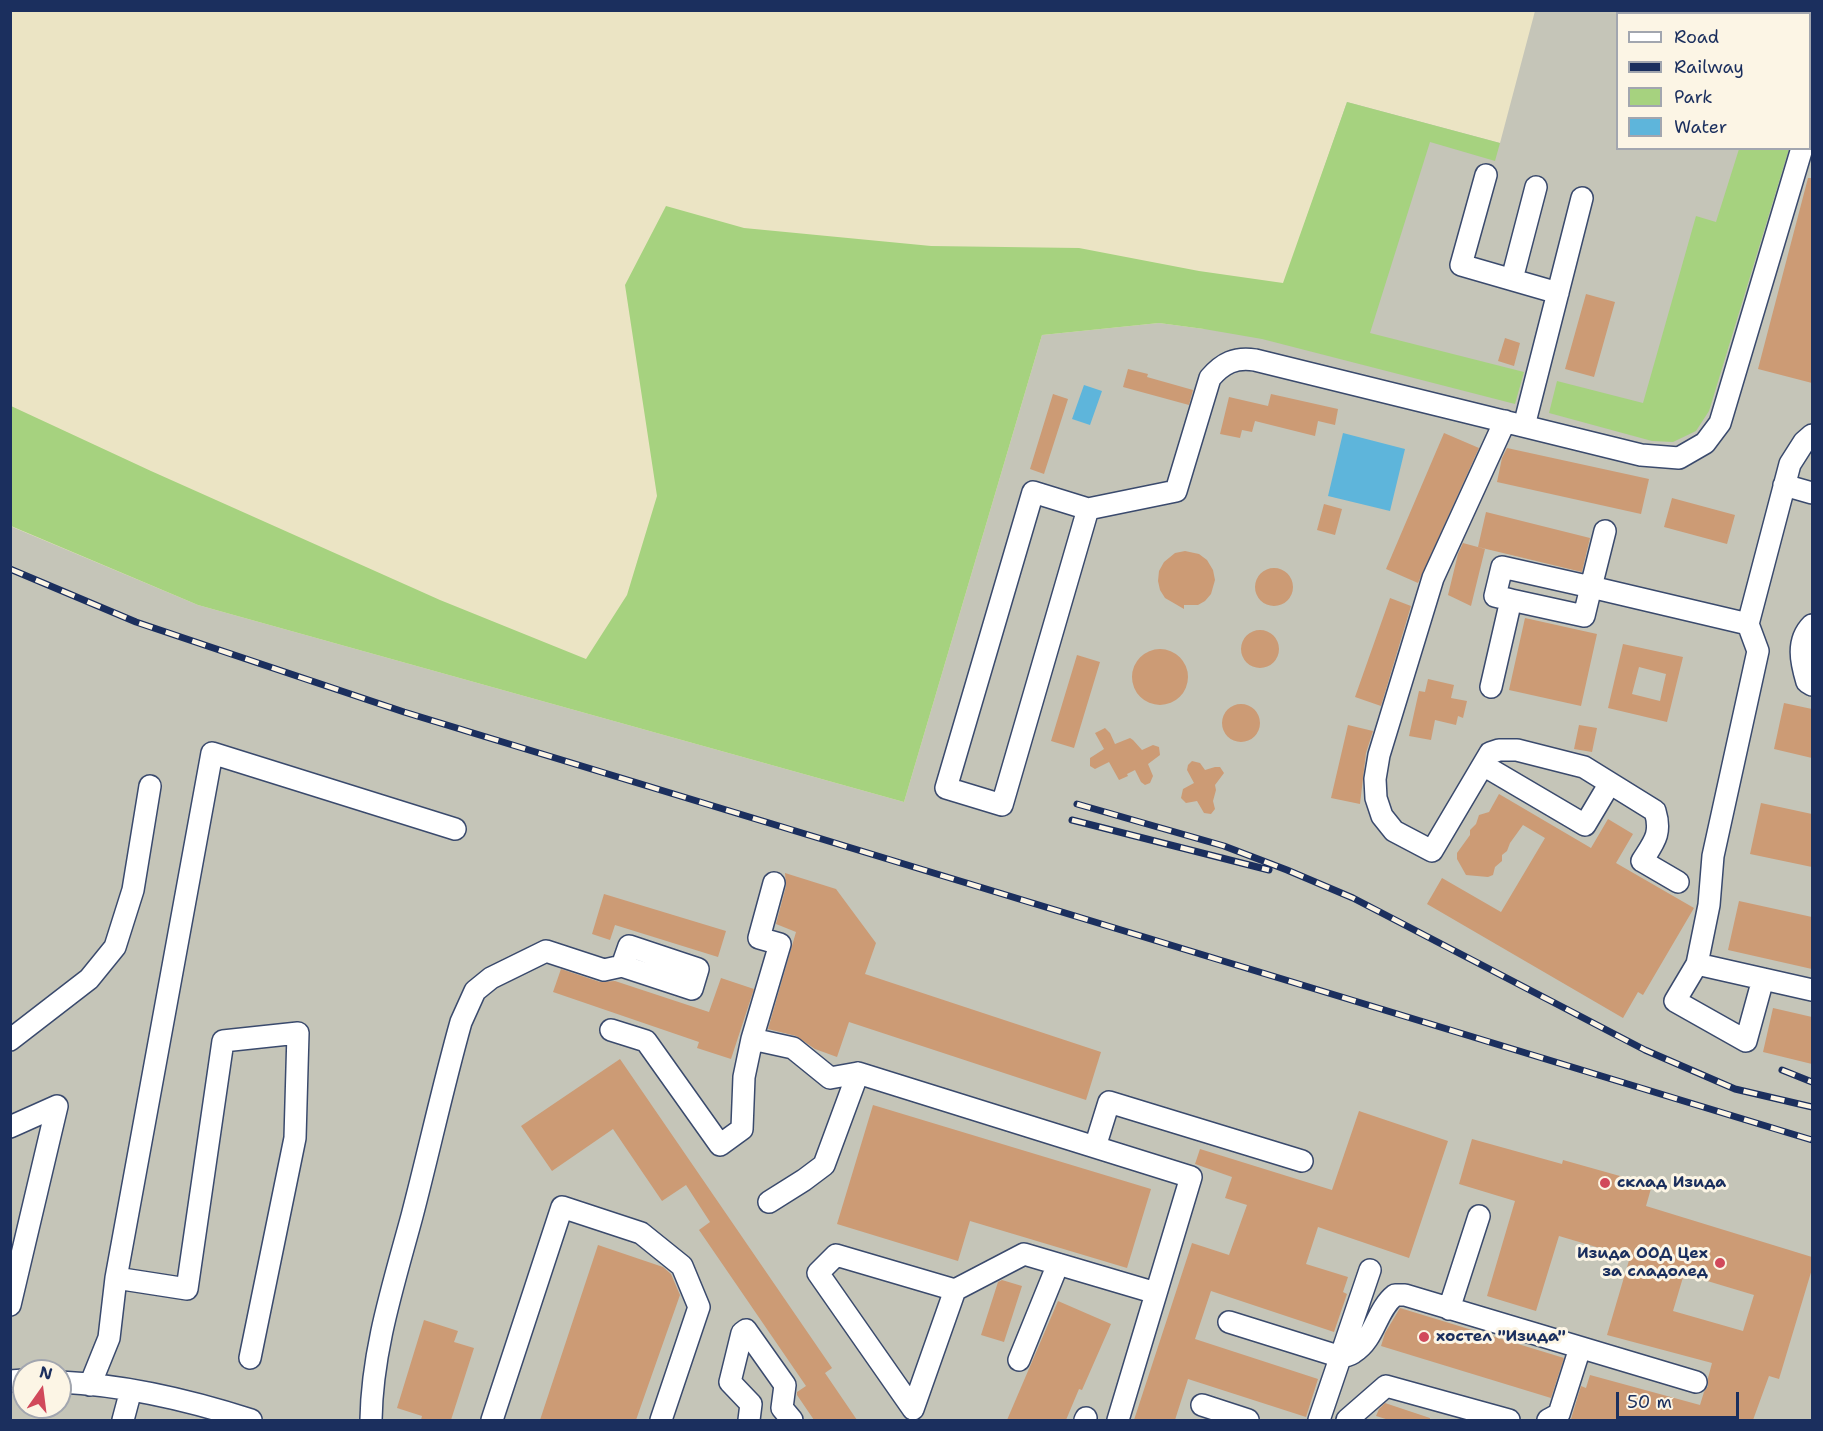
<!DOCTYPE html>
<meta charset="utf-8">
<style>
body{margin:0}
#map{position:relative;width:1823px;height:1431px;overflow:hidden;background:#ebe4c4;font-family:"Shantell Sans",sans-serif}
canvas{display:block}
.frame{position:absolute;inset:0;border:12px solid #1b2f5e;pointer-events:none}
.legend{position:absolute;left:1616px;top:12px;width:195px;height:138px;box-sizing:border-box;background:#fcf5e5;border:2px solid #a2a6af;margin:0;padding:8px 10px;list-style:none;font-size:18px;color:#1b2f5e}
.legend li{display:flex;align-items:center;gap:12px;height:30px}
.legend b{width:30px;border:2px solid #a2a6af}
.north{position:absolute;left:12px;top:1359px;width:60px;height:60px;box-sizing:border-box;background:#fcf5e5;border:2px solid #a2a6af;border-radius:50%;rotate:14deg;font-size:16px;font-weight:700;line-height:24px;text-align:center;color:#1b2f5e}
.north::after{content:'';display:block;margin:auto;width:21px;height:27px;background:#d1495b;clip-path:polygon(50% 0,100% 100%,50% 72%,0 100%)}
.scale{position:absolute;left:1616px;top:1392px;width:123px;height:27px;box-sizing:border-box;border:3px solid #1b2f5e;border-top:0;padding-left:8px;font-size:18px;line-height:21px;white-space:nowrap;color:#1b2f5e;-webkit-text-stroke:4px #fcf5e5;paint-order:stroke}
</style>
<div id="map">
<canvas width="1823" height="1431"></canvas>
<div class="frame"></div>
<ul class="legend">
<li><b style="height:8px;background:#fff"></b>Road</li>
<li><b style="height:8px;background:#1b2f5e"></b>Railway</li>
<li><b style="height:16px;background:#a6d27f"></b>Park</li>
<li><b style="height:16px;background:#5eb5db"></b>Water</li>
</ul>
<div class="north">N</div>
<div class="scale">50 m</div>
</div>
<script>
const g = document.querySelector('canvas').getContext('2d');
g.lineJoin = 'round';
function fillPath(path, color) {
  g.fillStyle = color;
  g.fill(path, 'evenodd');
}
function trace(path, color, width, dash) {
  g.strokeStyle = color;
  g.lineWidth = width;
  g.lineCap = dash ? 'butt' : 'round';
  g.setLineDash(dash || []);
  g.stroke(path);
}
function drawText(font, color, halo, rows, align = 'center') {
  g.font = font + ' "Shantell Sans",sans-serif';
  g.lineWidth = 6;
  g.setLineDash([]);
  g.textBaseline = 'middle';
  g.strokeStyle = halo;
  g.fillStyle = color;
  for (const [text, x, y, turn = 0] of rows) {
    g.save();
    g.translate(x, y);
    g.rotate((+turn || 0) * Math.PI / 180);
    g.textAlign = isNaN(turn) ? turn : align;
    if (halo) g.strokeText(text, 0, 0);
    g.fillText(text, 0, 0);
    g.restore();
  }
}
fillPath(new Path2D(`
 M1535,11H1812V1420H11L10,526L198,605L904,802L1042,335L1159,323L1204,329L1284,283L1347,102L1500,143ZM1618,14H1810V148H1618ZM24,1371H60V1407H24Z`), '#c5c5b8');
fillPath(new Path2D(`
 M1347,102L1500,143L1495,161L1430,142L1370,333L1524,372L1515,404L1262,339L1204,329L1159,323L1042,335L904,802L198,605L11,526V406L151,471L440,600L586,659L627,595L657,496L625,285L666,206L744,228L931,246L1079,248L1199,271L1283,283Z
 M1739,149H1789L1709,411L1696,431L1673,442L1652,441L1549,413L1557,381L1643,403L1696,216L1716,222Z`), '#a6d27f');
fillPath(new Path2D(`
 M1084,385L1102,391L1090,425L1072,419Z
 M1343,433L1405,449L1390,511L1328,496Z`), '#5eb5db');
fillPath(new Path2D(`
 M1808,178H1812V383L1758,369Z
 M1586,294L1615,302L1594,377L1565,369Z
 M1505,338L1520,343L1514,366L1498,361Z
 M1128,369L1148,374L1147,377L1193,390L1189,405L1123,387Z
 M1053,394L1068,399L1044,474L1030,469Z
 M1271,394L1338,409L1335,425L1318,421L1315,436L1255,421L1252,432L1242,430L1240,438L1220,434L1229,397L1268,406Z
 M1444,433L1479,448L1418,583L1386,569Z
 M1507,448L1649,479L1641,514L1497,482L1502,458Z
 M1672,498L1735,515L1727,544L1664,527Z
 M1324,504L1342,509L1335,535L1317,530Z
 M1486,512L1590,538L1582,572L1478,547Z
 M1463,543L1485,549L1471,606L1448,595L1458,554Z
 M1185,551L1199,554L1207,560L1213,570L1215,580L1211,594L1205,601L1198,605H1184V609L1165,598L1160,590L1158,581L1159,571L1164,562L1175,553Z
 M1255 587a19 19 0 1 1 38 0a19 19 0 1 1-38 0Z
 M1390,598L1411,606L1381,706L1355,697Z
 M1525,618L1597,634L1581,706L1509,690Z
 M1241 649a19 19 0 1 1 38 0a19 19 0 1 1-38 0Z
 M1623,644L1683,657L1667,722L1608,708ZM1639,667L1666,674L1660,701L1632,694Z
 M1132 677a28 28 0 1 1 56 0a28 28 0 1 1-56 0Z
 M1077,655L1100,662L1074,748L1051,741Z
 M1428,679L1454,685L1451,698L1467,701L1463,718L1458,716L1456,725L1435,720L1431,740L1409,736L1419,691L1425,692Z
 M1784,703L1812,709V758L1774,749Z
 M1222 723a19 19 0 1 1 38 0a19 19 0 1 1-38 0Z
 M1348,725L1373,731L1366,753L1360,804L1331,798Z
 M1579,725L1597,728L1592,752L1574,749Z
 M1105,728L1110,733L1115,744L1130,738L1133,740L1142,750L1153,745L1159,747L1160,755L1148,764L1153,776L1150,783L1145,785L1141,782L1135,770L1127,774L1128,776L1119,780L1109,762L1095,769L1090,766V758L1104,749L1095,733Z
 M1192,761L1200,763L1205,770L1215,767H1220L1224,773L1215,785L1216,790L1213,801L1215,809L1211,814L1204,813L1197,801L1186,803L1181,798L1183,789L1194,783L1187,770L1188,765Z
 M1499,794L1591,848L1608,819L1633,834L1616,863L1694,908L1643,995L1638,992L1623,1018L1427,904L1442,878L1501,912L1545,838L1523,825L1510,843L1507,851L1502,855V861L1495,867L1493,875L1488,877L1466,875L1457,859V853L1470,835V830L1476,824L1479,815L1489,812Z
 M1761,803L1812,814V867L1750,854Z
 M785,873L836,889L876,943L865,974L1101,1052L1086,1100L849,1022L837,1057L815,1049L796,1036L768,1029L796,932L776,924L786,886Z
 M604,894L726,931L718,957L615,925L610,940L592,934Z
 M1739,901L1812,917V969L1728,950Z
 M561,969L600,982L615,981L709,1012L721,978L754,989L731,1059L697,1048L699,1042L553,992Z
 M1773,1008L1812,1017V1064L1763,1052Z
 M620,1059L832,1368L825,1373L857,1420H814L797,1395V1392L806,1386L699,1230L710,1222L686,1185L662,1201L613,1129L552,1171L521,1126Z
 M873,1105L1151,1189L1127,1268L970,1221L958,1261L837,1224Z
 M1359,1111L1448,1141L1409,1258L1318,1227L1306,1264L1348,1277L1343,1292L1347,1294L1334,1332L1211,1291L1195,1339L1318,1379L1306,1417L1188,1379L1175,1420H1134L1192,1243L1229,1255L1247,1205L1225,1198L1232,1177L1195,1164L1200,1149L1332,1190Z
 M1472,1139L1562,1164L1563,1160L1652,1185L1646,1206L1812,1257V1269L1779,1379L1769,1376L1753,1420H1577L1571,1419L1581,1386L1586,1388L1590,1375L1700,1405L1704,1392L1708,1386V1378L1712,1363L1607,1335L1630,1257L1559,1236L1536,1311L1487,1296L1515,1201L1459,1184ZM1684,1274L1754,1295L1743,1331L1673,1311Z
 M598,1245L663,1267L671,1274L680,1295L636,1420H540Z
 M1002,1280L1022,1286L1004,1342L981,1335L998,1282Z
 M1058,1301L1111,1324L1082,1390L1079,1389L1066,1420H1007Z
 M1400,1308L1564,1358L1551,1398L1381,1346L1385,1333Z
 M424,1320L458,1331L454,1342L474,1348L451,1420H421L422,1416L397,1408Z
 M1385,1403L1430,1418V1420H1389L1376,1416L1379,1409Z`), '#cc9b75');
const minor = new Path2D(`
 M1810,125L1812,115
 M1486,175L1461,265L1558,293
 M1512,279L1536,187
 M1505,421L1433,578L1379,755L1375,779L1376,798L1382,816L1394,831L1432,851L1490,753L1499,750H1517L1584,767L1655,811C1662,834 1654,842 1642,861L1678,882
 M1524,426L1582,198
 M1784,485L1812,493
 M1088,509L1033,492L946,788L1002,805L1088,509L1176,491L1210,378C1223,363 1235,357 1255,360L1641,455L1679,458L1705,443L1720,423L1802,148
 M1605,531L1591,587L1748,624L1790,464L1804,442L1812,435
 M1748,624L1758,651L1713,856L1709,905L1697,964L1812,990
 M1812,625C1796,641 1801,662 1807,682L1812,685
 M1491,687L1511,600L1495,596L1502,567L1591,587L1584,616L1511,600
 M1483,765L1585,825L1610,783
 M1697,964L1675,1001L1746,1041L1763,979
 M611,1030L646,1041L720,1145L742,1129L744,1077L752,1039L793,1048L830,1078L858,1073
 M752,1039L780,944L759,938L774,883
 M10,1040L89,979L115,947L133,890L150,786
 M10,1127L57,1106L10,1305
 M1095,1147L1109,1102L1302,1161
 M769,1202L804,1180L824,1165L858,1073L1191,1177L1118,1420
 M116,1278L187,1289L223,1041L298,1033L295,1138L250,1358
 M1449,1309L1479,1216
 M1229,1322L1341,1357C1345,1356 1351,1355 1354,1352C1375,1339 1376,1310 1395,1295H1405L1696,1382
 M1019,1360L1058,1264
 M10,1381L24,1380
 M60,1382C125,1385 189,1400 251,1420
 M90,1385L109,1338L116,1278L212,753L455,829
 M1202,1405L1248,1420
 M913,1409L818,1273L836,1255L955,1290L1024,1254L1156,1293
 M913,1409L955,1290
 M123,1420L131,1390
 M371,1420C372,1350 394,1283 412,1216C429,1151 443,1086 461,1022L475,991L491,978L546,951L604,970L622,966L692,989L698,969L629,946L622,966
 M492,1420L562,1207L641,1233L682,1266L699,1307L661,1420
 M749,1420L751,1404L730,1382L742,1333L746,1330L785,1385L782,1408L792,1420
 M1085,1420L1086,1418
 M1319,1420L1370,1270
 M1347,1420L1386,1386L1509,1420
 M1548,1420L1559,1414L1580,1348`);
trace(minor, '#3a4a6d', 24);
trace(minor, '#fff', 21);
const rail = new Path2D(`
 M10,569L136,622L404,712L1812,1140
 M1077,804L1224,846L1287,870L1353,898L1645,1050L1735,1089L1812,1107
 M1072,820L1269,870
 M1782,1070L1812,1082`);
trace(rail, '#1b2f5e', 7);
trace(rail, '#fcf5e5', 4.5, [14]);
for (const [x, y, r, color] of [
 [1605,1183,6,"#d1495b"],
 [1720,1263,6,"#d1495b"],
 [1424,1337,6,"#d1495b"]
]) {
  const dot = new Path2D();
  dot.arc(x, y, r, 0, 2 * Math.PI);
  g.fillStyle = color;
  g.fill(dot);
  trace(dot, '#fcf5e5', 2);
}
drawText('bold 16px', '#1b2f5e', '#fcf5e5', [
 ["склад Изида",1617,1183],
 ["Изида ООД Цех",1708,1254,"right"],
 ["за сладолед",1708,1272,"right"],
 ["хостел \"Изида\"",1436,1337]
], 'left');
</script>
